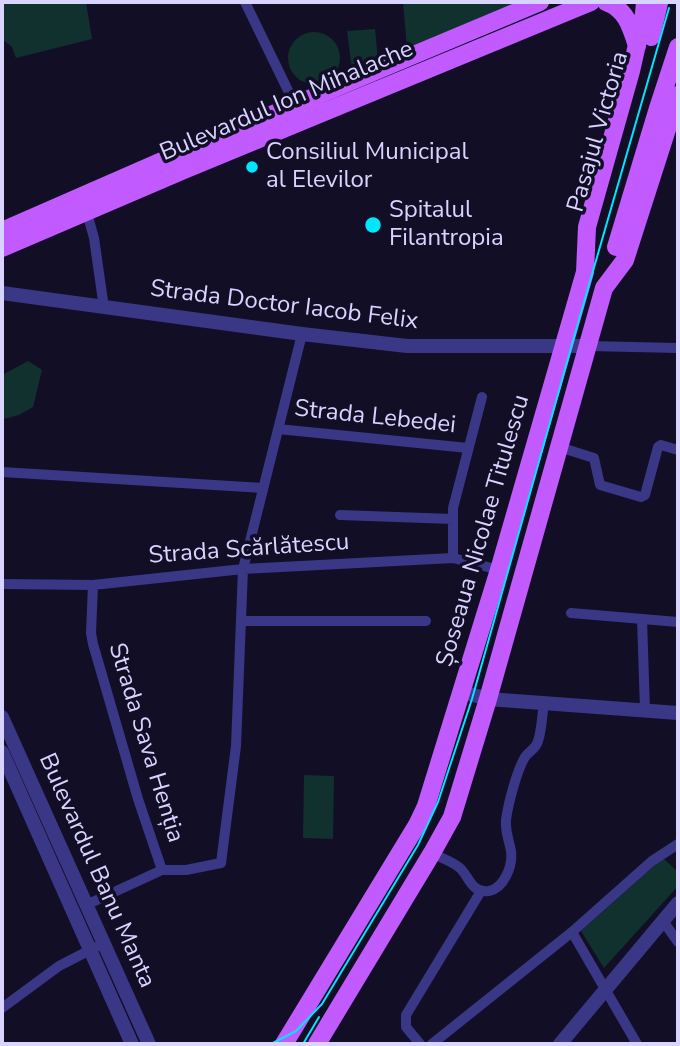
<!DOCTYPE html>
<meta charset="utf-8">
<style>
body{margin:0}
#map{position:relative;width:680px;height:1046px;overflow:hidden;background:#120e26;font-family:"Nunito Sans",sans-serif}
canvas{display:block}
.frame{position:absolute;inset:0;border:4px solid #d8d3ff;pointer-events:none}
</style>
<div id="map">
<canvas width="680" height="1046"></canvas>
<div class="frame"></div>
</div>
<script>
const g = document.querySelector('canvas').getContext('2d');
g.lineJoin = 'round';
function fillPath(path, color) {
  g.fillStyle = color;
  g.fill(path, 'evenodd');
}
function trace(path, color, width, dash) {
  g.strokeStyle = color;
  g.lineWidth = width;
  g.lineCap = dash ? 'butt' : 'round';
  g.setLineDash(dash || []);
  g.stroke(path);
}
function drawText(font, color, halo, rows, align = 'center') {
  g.font = font + ' "Nunito Sans",sans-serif';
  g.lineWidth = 7;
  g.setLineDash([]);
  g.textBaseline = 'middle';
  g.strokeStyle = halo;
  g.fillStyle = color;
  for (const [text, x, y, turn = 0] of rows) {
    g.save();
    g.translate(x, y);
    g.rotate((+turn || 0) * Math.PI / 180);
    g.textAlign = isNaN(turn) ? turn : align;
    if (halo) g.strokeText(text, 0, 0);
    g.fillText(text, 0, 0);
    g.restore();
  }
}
fillPath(new Path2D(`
 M2,2H86L92,39L16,58L12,47L2,39Z
 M403,2H517L407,49Z
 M375,29L378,60L352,70L347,31Z
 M288 58a26 26 0 1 1 52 0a26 26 0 1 1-52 0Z
 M28,361L42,370L33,407L19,415L4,419L2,416V375Z
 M304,775L334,776L333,839L303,838Z
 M663,858L678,872V886L604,968L581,931Z`), '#11312f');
trace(new Path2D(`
 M245,2L297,109
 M87,213L94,238L104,308
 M588,346L678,348
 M278,429L468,448
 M559,447L594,458L600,485L641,497L645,495L658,447L661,445L678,450
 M2,472L263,488
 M340,515L453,519
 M453,558V508L482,397
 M2,584L93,585L243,569L453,558L499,570
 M93,585L91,633L93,644L138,799L162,870
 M571,613L678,622
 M642,619L645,710
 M241,621H426
 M432,853C441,858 454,862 461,869C470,879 472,893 489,891C504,888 513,866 511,851C509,839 505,833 506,820C508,804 517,770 525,757C529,751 536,749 538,741C542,729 542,715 544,703
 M86,905L162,870H186L221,863L236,746L243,569L302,334
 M663,921L678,942
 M572,932L637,1044
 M2,1008L59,966L96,947
 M420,1044L406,1027V1015L481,891
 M432,1044L572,932L652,861L678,844`), '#3a3787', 10);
trace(new Path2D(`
 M2,293L302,334L407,346H588
 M462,692L488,699L678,713
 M2,717L149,1044
 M2,752L132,1044
 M560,1044L678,903`), '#3a3787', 14);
trace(new Path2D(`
 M606,2C626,9 631,27 637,46
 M651,37L659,3
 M2,231L178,154L540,2
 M616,247L658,108L678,47
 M2,248L184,170L591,2
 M284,1044L417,825L426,806L499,570L585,272L587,227L631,71L644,14L645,2
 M317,1044L432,853L452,817L488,699L604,288L625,260L678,95`), '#c15aff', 18);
trace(new Path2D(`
 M271,1044L296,1031L322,1004L418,845L438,802L472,699L580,316L669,8
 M303,1044L319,1017`), '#00e6fe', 2);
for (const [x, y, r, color] of [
 [252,167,7,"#00e6fe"],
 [373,225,9,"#00e6fe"]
]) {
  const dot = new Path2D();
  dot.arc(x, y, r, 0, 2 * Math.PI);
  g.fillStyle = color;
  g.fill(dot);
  trace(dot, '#120e26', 2.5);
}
drawText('24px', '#d8d3ff', '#120e26', [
 ["Bulevardul Ion Mihalache",287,102,-23],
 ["Pasajul Victoria",599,132,-74],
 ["Strada Doctor Iacob Felix",284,306,7],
 ["Strada Lebedei",375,418,6],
 ["Șoseaua Nicolae Titulescu",484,531,-74],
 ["Strada Scărlătescu",249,550,-4],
 ["Strada Sava Henția",145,743,73],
 ["Bulevardul Banu Manta",96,871,66]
]);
drawText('24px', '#d8d3ff', '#120e26', [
 ["Consiliul Municipal",266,153],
 ["al Elevilor",266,181],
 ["Spitalul",389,211],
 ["Filantropia",389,239]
], 'left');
</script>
